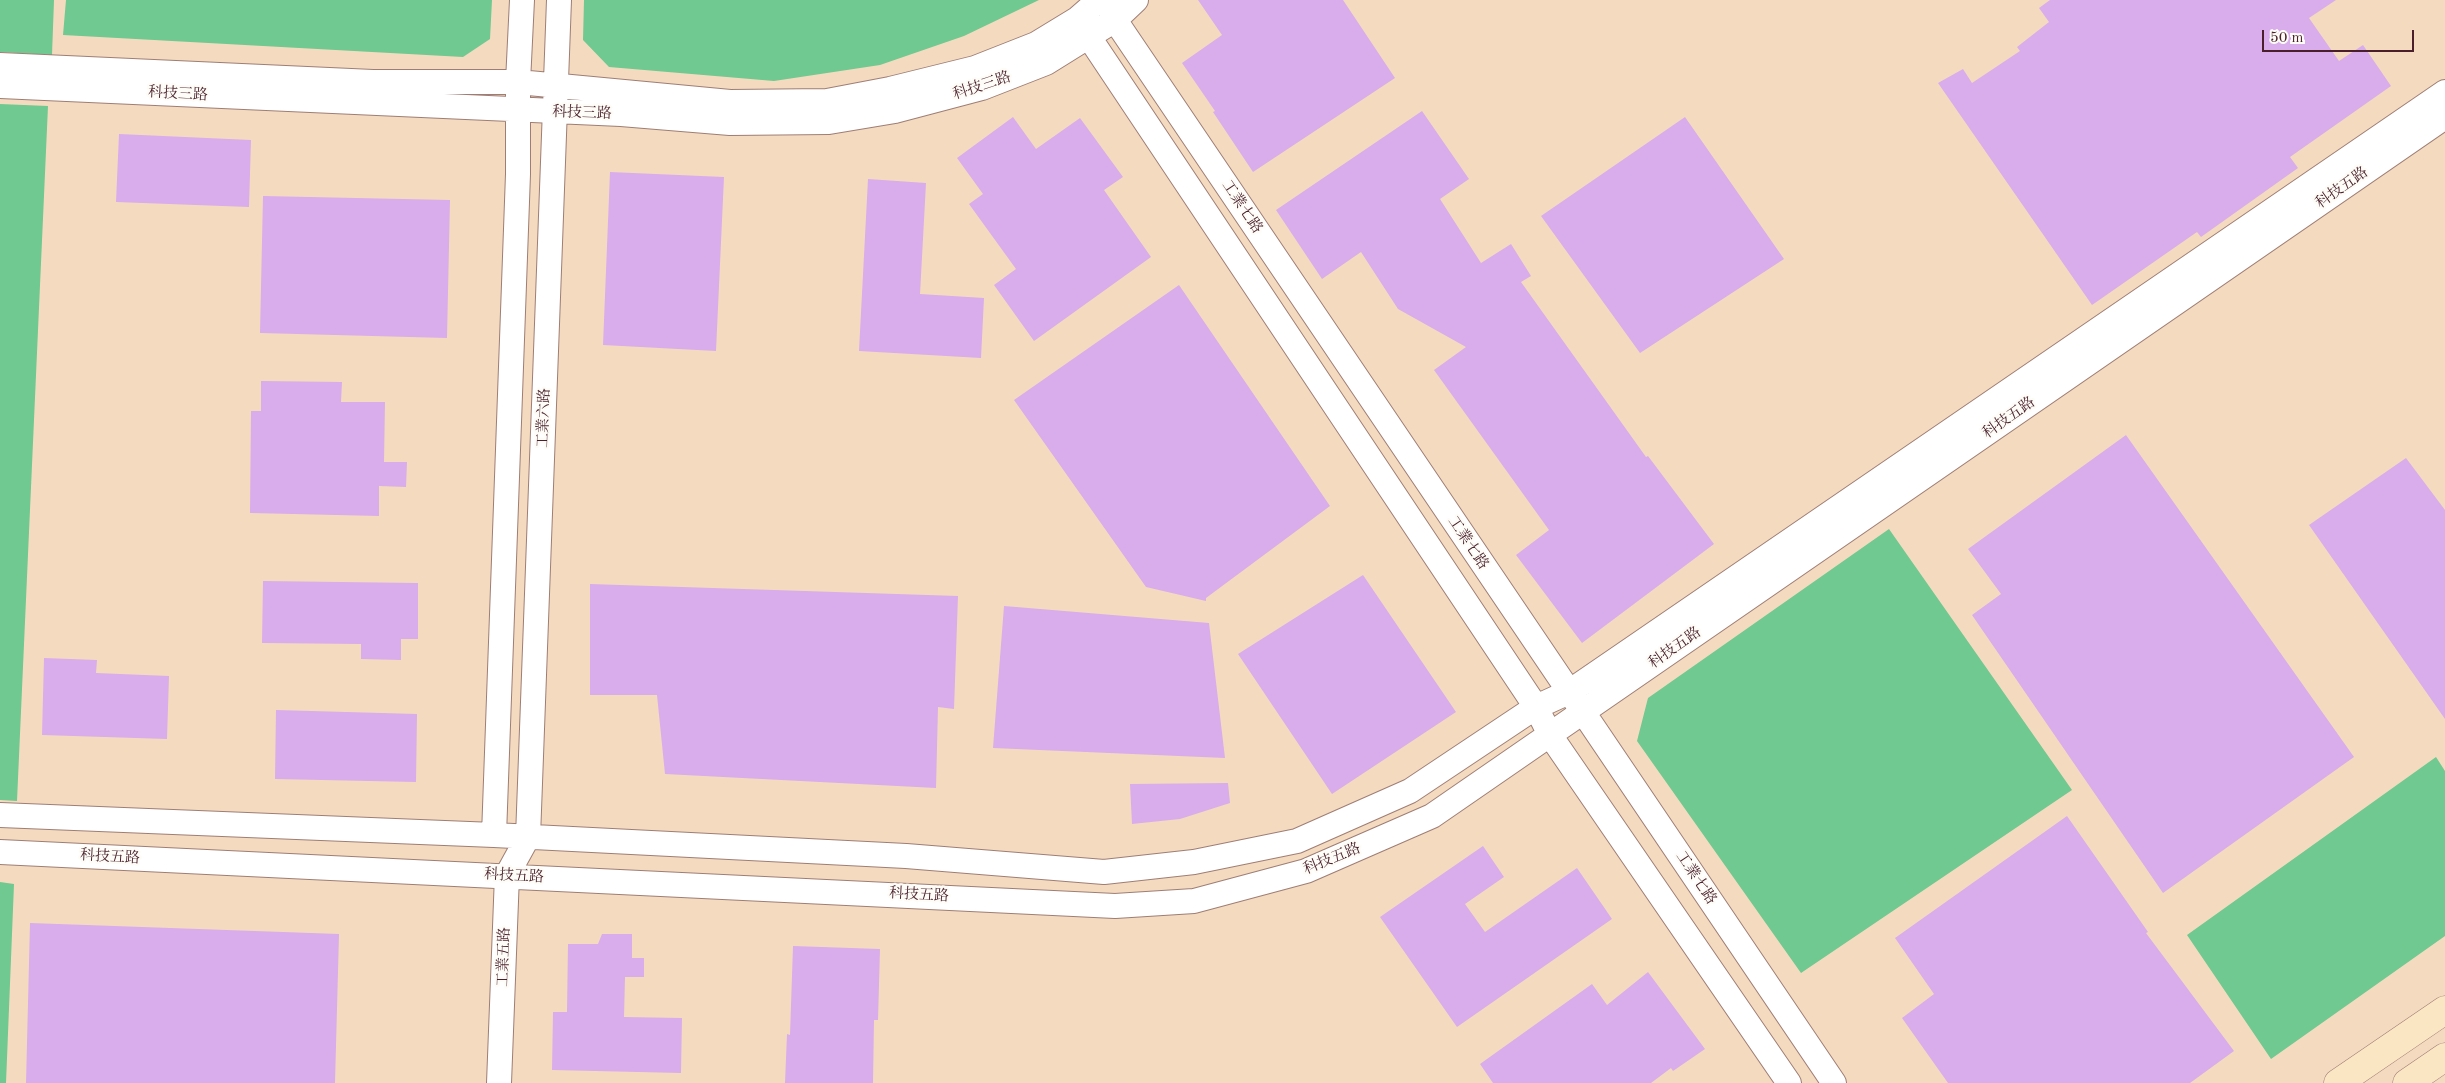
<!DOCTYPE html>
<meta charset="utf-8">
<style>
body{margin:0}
#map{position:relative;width:2445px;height:1083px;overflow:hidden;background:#f4dbbf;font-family:"Old Standard TT",serif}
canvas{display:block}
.scale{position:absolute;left:2262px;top:30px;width:152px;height:22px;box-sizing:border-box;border:2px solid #4a1f2b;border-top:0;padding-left:6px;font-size:15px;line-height:18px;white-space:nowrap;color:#4a1f2b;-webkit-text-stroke:4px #fdfcf7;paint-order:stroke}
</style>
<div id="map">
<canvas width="2445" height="1083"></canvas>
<div class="scale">50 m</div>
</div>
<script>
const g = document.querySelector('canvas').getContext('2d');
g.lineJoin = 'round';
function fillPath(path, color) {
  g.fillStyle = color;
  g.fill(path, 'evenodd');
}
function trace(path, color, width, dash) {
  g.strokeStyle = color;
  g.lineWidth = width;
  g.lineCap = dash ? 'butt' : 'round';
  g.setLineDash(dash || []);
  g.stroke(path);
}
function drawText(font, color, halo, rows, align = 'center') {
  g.font = font + ' "Old Standard TT","Noto Serif TC",serif';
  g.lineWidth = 4.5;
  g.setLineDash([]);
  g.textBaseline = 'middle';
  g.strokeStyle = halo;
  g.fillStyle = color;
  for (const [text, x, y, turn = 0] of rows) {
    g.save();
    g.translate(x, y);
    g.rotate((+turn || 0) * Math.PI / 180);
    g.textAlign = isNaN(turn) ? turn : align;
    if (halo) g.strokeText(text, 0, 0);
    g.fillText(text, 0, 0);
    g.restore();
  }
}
fillPath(new Path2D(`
 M0,0H54L52,55L0,52Z
 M66,0H492L490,39L463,57L63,35Z
 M584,0H1039L964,36L880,65L774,81L609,67L583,40Z
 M0,104L48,106L17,801L0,800Z
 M1889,529L2072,790L1801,973L1637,741L1648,698Z
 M2436,757L2445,771V936L2271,1059L2187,935Z
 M0,882L14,884L6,1083H0Z`), '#6fc990');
fillPath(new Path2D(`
 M1198,0H1343L1395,78L1253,172L1213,112L1215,111L1182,63L1222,35Z
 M2050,0H2336L2309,18L2339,61L2363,45L2391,86L2290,157L2298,168L2201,237L2197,232L2092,305L1938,83L1963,69L1972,83L2020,51L2017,47L2049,22L2039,8Z
 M1422,111L1469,179L1440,199L1481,263L1511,244L1531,276L1521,282L1646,457L1648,456L1714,544L1582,643L1516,555L1549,530L1434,370L1466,347L1398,309L1361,252L1322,279L1276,210Z
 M1013,117L1036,149L1080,118L1123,177L1104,190L1151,257L1034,341L994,285L1016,269L969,204L983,194L957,158Z
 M1685,117L1784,259L1640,353L1541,216Z
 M119,134L251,140L249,207L116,202Z
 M610,172L724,177L716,351L603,345Z
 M868,179L926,183L920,294L984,298L981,358L859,351Z
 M263,196L450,200L447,338L260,333Z
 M1179,285L1330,506L1206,598V601L1146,587L1014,400Z
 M261,381L342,382L341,402H385L384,462H407L406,487L379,486V516L250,513L251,411H261Z
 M2126,435L2354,757L2163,893L1972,615L2001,594L1968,549Z
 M2406,458L2445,510V719L2309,525Z
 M1363,575L1456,712L1332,794L1238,654Z
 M263,581L418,583V639H401V660L361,659V644L262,643Z
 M590,584L958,596L954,709L938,707L936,788L665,774L657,695H590Z
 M1004,606L1209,623L1225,758L993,748Z
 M44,658L97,660L96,673L169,676L167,739L42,735Z
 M276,710L417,714L416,782L275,779Z
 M1228,783L1230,803L1180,819L1132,824L1130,784Z
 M2067,816L2148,932L2146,933L2234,1051L2190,1083H1948L1902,1018L1934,994L1895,938Z
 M1483,846L1504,877L1465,904L1485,932L1577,868L1612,919L1457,1027L1380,917Z
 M30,923L339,934L335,1083H26Z
 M602,934H632V958H644V977H625L624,1017L682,1018L681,1073L552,1070L553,1012H567L568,944H598Z
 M793,946L880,949L878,1020H874L873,1083H785L787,1034L790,1035Z
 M1648,972L1705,1049L1673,1071L1671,1068L1651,1083H1493L1480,1064L1592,984L1607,1005Z`), '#d9acec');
const street = new Path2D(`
 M1107,0L1115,20L1834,1083
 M1077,19L1536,707L1550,735L1789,1083
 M0,65L373,82H518L730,102L827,101L890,89L975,68L1036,44L1077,19L1099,0
 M0,86L621,114L730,123L829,122L895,111L982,88L1046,63L1115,20L1136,0
 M0,815L494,835L906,856L1104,872L1194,862L1297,841L1410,791L1536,707L1569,692L2445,92
 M494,835L518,174V82L522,0
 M0,852L1115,906L1194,901L1306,871L1432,816L2445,117
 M499,1083L507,875L528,837L559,0`);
const secondary = new Path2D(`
 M2338,1083L2445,1010
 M2407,1083L2445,1057`);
trace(street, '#9f7d75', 26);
trace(secondary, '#9f7d75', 29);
trace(street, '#fff', 24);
trace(secondary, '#fbe6c4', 28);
drawText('15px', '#4a1f2b', '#fdfcf7', [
 ["科技三路",982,86,-18],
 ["科技三路",178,94,3],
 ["科技三路",582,113,2],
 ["科技五路",2342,188,-35],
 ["工業七路",1242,207,56],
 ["工業六路",544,418,-88],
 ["科技五路",2009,418,-35],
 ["工業七路",1468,543,56],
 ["科技五路",1675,648,-35],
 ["科技五路",110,857,3],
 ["科技五路",1332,859,-22],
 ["科技五路",514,876,3],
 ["工業七路",1696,878,56],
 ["科技五路",919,895,3],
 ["工業五路",504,957,-88]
]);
</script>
